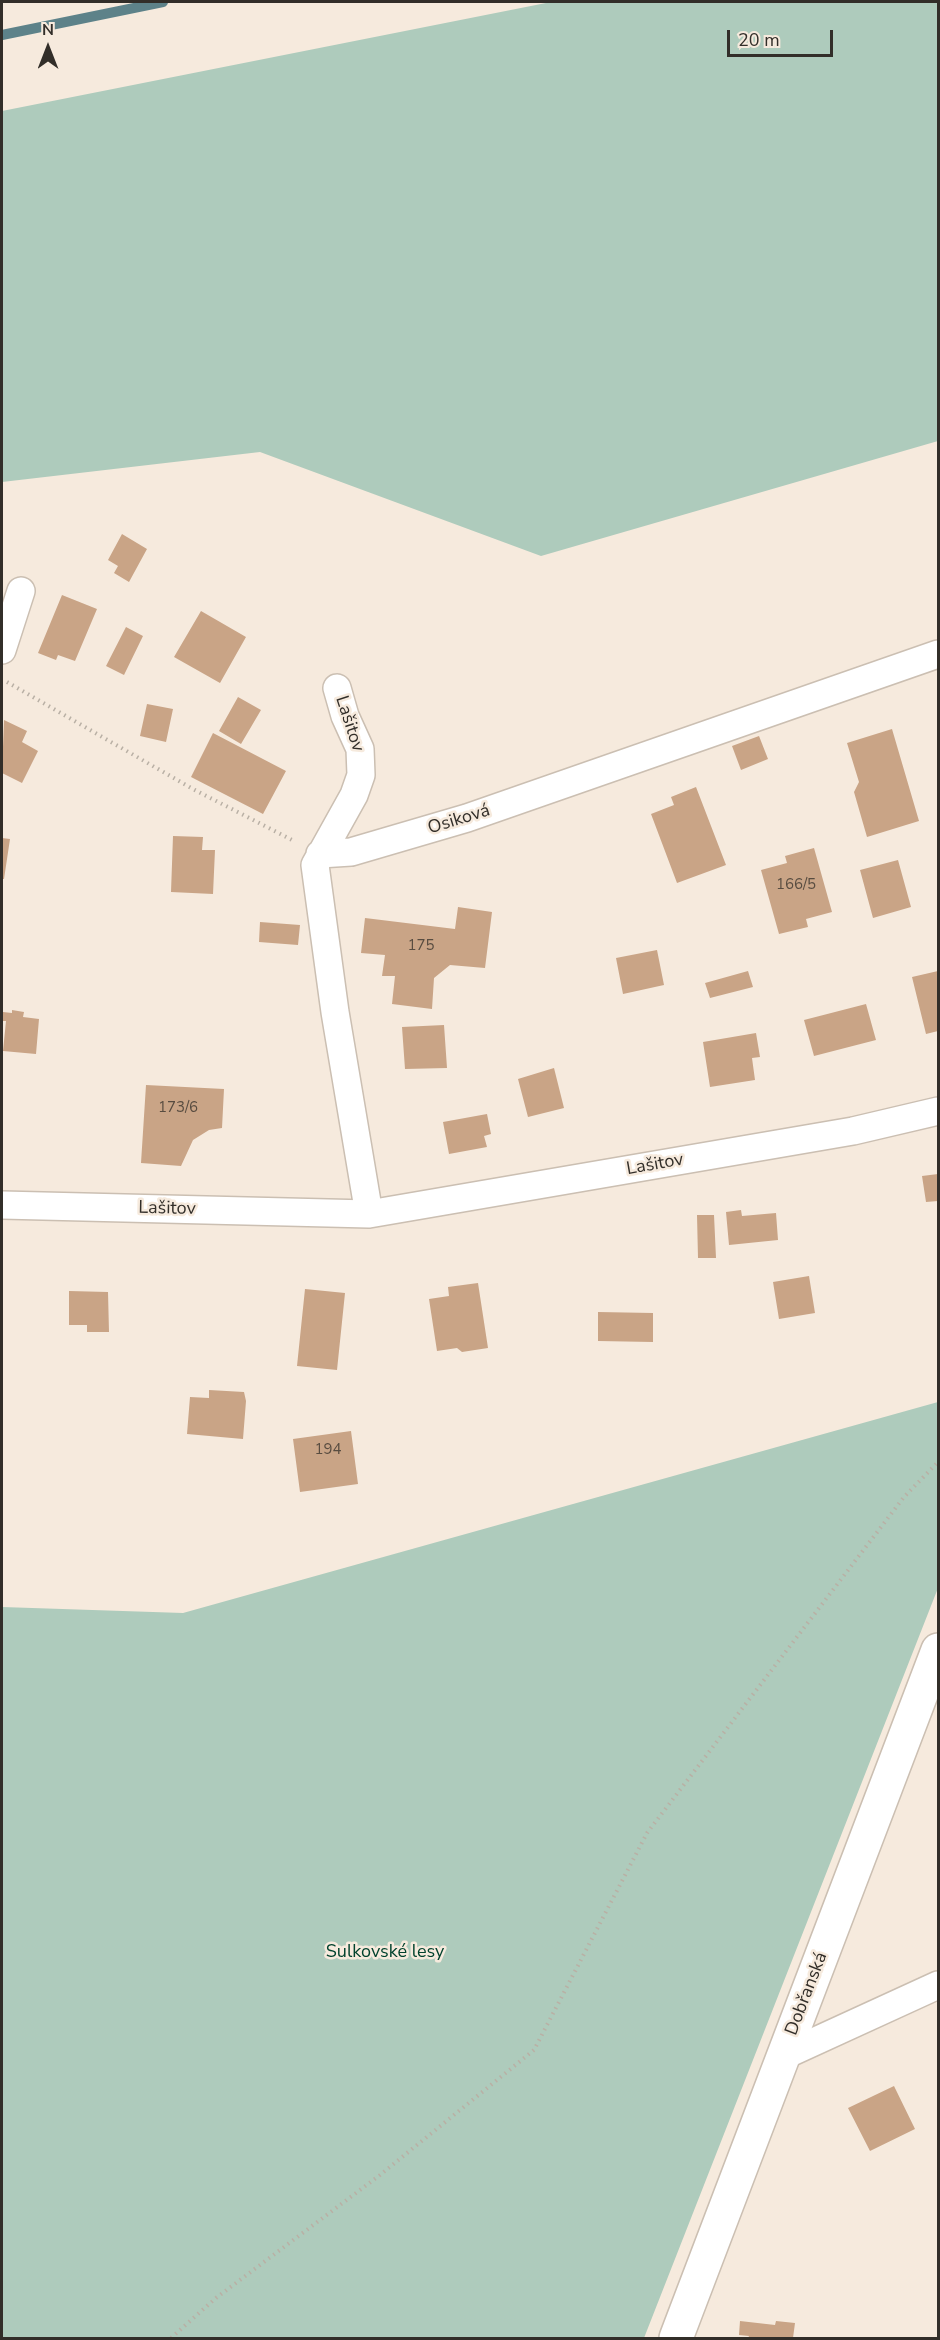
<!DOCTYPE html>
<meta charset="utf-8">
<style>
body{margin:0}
#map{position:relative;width:940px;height:2340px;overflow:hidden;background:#f6eadd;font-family:"Nunito Sans",sans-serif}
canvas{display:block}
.frame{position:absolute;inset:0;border:3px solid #322e29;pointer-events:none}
.north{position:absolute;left:18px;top:18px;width:60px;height:60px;-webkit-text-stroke:4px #f6eadd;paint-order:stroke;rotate:0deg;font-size:16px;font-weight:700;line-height:24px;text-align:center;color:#322e29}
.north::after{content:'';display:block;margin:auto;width:21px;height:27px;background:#322e29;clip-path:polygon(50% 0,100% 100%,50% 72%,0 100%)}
.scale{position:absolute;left:727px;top:30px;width:106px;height:27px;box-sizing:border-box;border:3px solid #322e29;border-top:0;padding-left:8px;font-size:18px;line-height:21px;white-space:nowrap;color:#322e29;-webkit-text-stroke:4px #f6eadd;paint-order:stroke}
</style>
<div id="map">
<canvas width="940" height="2340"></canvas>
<div class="frame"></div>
<div class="north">N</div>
<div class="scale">20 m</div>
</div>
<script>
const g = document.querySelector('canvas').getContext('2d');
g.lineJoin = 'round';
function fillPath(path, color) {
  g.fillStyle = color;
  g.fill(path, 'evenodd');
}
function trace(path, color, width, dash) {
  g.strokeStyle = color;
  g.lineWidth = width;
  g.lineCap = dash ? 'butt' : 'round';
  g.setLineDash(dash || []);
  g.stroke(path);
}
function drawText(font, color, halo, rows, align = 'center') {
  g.font = font + ' "Nunito Sans",sans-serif';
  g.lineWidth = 5;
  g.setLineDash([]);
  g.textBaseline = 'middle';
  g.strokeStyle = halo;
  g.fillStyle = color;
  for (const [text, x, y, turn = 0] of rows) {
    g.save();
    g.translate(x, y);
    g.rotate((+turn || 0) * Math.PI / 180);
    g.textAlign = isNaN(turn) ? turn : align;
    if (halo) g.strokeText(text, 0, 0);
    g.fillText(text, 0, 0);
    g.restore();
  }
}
fillPath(new Path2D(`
 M551,2H938V441L541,556L260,452L2,482V111Z
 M938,1402V1588L644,2338H2V1607L183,1613Z`), '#aecbbc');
trace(new Path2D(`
 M2,35L163,2`), '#5d8289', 10);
fillPath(new Path2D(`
 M122,534L147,549L129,582L114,573L118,566L108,560Z
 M62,595L97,609L75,661L58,655L56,660L38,653Z
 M201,611L246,637L220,683L174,657Z
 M126,627L143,636L124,675L106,666Z
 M238,697L261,710L241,744L219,731Z
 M147,704L173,709L166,742L140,736Z
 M4,720L27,731L22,742L38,751L22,783L2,773Z
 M892,729L919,821L867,837L854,792L859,782L847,743Z
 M213,733L286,771L263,814L191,777Z
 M759,736L768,759L741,770L732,746Z
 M696,787L726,865L677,883L651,814L674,805L671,797Z
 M173,836L203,837L202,850H215L213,894L171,892Z
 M2,838L10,839L4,879H2Z
 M814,848L832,912L806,919L808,927L779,934L761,870L787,863L785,856Z
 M898,860L911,907L873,918L860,870Z
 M458,907L492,912L485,968L450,965L434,978L432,1009L392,1004L395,976H382L385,955L361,953L365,918L455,929Z
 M260,922L300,925L298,945L259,942Z
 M657,950L664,985L623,994L616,958Z
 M748,971L753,987L710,998L705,983Z
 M938,971V1031L926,1034L912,977Z
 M866,1004L876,1040L814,1056L804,1020Z
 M12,1010L24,1012L23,1017L39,1019L36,1054L3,1051L6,1021H2L3,1012L12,1013Z
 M444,1025L447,1068L405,1069L402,1027Z
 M756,1033L760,1057L752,1058L755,1080L710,1087L703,1042Z
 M554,1068L564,1108L528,1117L518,1079Z
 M146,1085L224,1089L222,1128L209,1130L193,1140L181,1166L141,1163Z
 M487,1114L491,1134L484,1136L487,1147L449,1154L443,1122Z
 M938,1174V1201L926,1202L922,1176Z
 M741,1210L742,1216L776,1213L778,1240L729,1245L726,1212Z
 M697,1215H714L716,1258H698Z
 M809,1276L815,1313L779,1319L773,1282Z
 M478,1283L488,1348L462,1352L457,1348L437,1351L429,1299L449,1296L448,1287Z
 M305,1289L345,1293L337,1370L297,1366Z
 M69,1291L108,1292L109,1332H87V1325H69Z
 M598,1312L653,1313V1342L598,1341Z
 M209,1390L244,1392L246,1401L243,1439L187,1434L190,1397L209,1398Z
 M351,1431L358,1484L300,1492L293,1439Z
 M894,2086L915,2129L870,2151L848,2108Z
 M740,2321L775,2325L776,2321L795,2323L793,2338H748L749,2336L739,2335Z`), '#c9a486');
const minor = new Path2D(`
 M2,650L21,591
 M337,688L345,716L360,749L361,775L354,795L315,865L335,1012L369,1214
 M320,854L351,852L467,818L938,654
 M2,1205L369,1214L853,1131L938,1111
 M783,2056L938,1985`);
const tertiary = new Path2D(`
 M676,2338L938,1650`);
trace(minor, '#cbbfb2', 30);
trace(tertiary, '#cbbfb2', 36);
trace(new Path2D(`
 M7,682L191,788L292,840
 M171,2338L216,2298L380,2175L534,2050L647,1833L904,1497L938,1462`), '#b9b0a5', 4, [1.5, 4.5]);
trace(minor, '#fff', 27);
trace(tertiary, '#fff', 33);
drawText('15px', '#584c40', null, [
 ["166/5",796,885],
 ["175",421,946],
 ["173/6",178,1108],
 ["194",328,1450]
]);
drawText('18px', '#322e29', '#f6eadd', [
 ["Lašitov",349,724,72],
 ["Osiková",459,820,-17],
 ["Lašitov",655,1165,-10],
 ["Lašitov",167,1209,1],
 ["Dobřanská",807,1994,-69]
]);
drawText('18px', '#01422d', '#f6eadd', [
 ["Sulkovské lesy",385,1953]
]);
</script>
